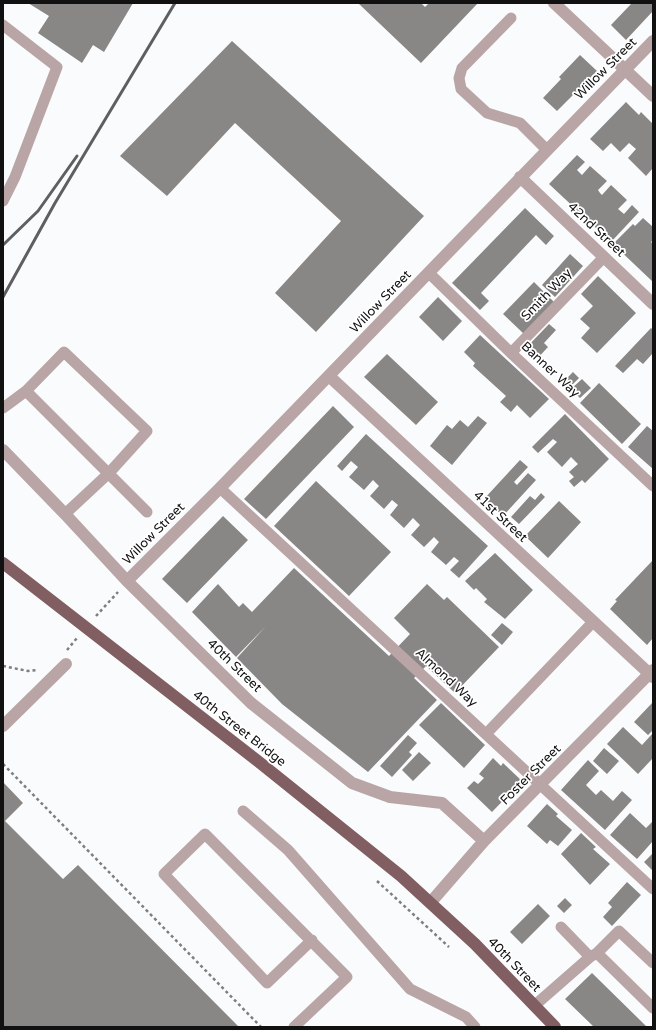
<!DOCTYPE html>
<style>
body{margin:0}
#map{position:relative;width:656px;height:1030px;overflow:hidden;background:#fafbfd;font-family:"Varela Round",sans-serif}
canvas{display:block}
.frame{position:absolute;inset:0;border:4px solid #111112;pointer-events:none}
</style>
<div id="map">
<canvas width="656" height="1030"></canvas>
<div class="frame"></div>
</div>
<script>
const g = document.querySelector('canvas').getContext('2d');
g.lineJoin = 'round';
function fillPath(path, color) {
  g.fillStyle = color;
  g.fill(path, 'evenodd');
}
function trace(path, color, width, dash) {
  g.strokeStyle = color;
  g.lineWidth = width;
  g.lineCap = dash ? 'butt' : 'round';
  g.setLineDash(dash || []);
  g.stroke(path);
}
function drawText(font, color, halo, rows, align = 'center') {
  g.font = font + ' "Varela Round",sans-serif';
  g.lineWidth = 3.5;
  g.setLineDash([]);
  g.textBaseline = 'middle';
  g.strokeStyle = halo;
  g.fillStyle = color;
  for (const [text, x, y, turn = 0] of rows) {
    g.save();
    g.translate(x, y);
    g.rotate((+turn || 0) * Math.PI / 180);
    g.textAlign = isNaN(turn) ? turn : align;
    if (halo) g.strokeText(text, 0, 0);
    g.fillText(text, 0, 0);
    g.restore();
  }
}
fillPath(new Path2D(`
 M28,3H133L104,52L93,45L82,63L38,33L49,16Z
 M358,3H421L425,7L429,3H478L421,63Z
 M632,3H653V11L626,40L611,25Z
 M232,41L424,216L316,332L275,293L341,221L235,123L167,196L120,156Z
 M580,55L597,71L557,111L543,98L561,79L559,77Z
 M626,102L639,115L641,112L653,124V168L646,176L628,158L636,149L629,143L620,152L611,143L603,151L590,139Z
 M577,155L585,162L577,170L582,175L590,166L607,181L598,190L600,193L602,195L611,185L627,200L618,209L624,214L632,205L639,212L611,242L549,184Z
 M525,208L554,236L546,245L536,235L481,293L489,301L480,310L452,283Z
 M643,218L653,227V240L651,242L653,244V282L613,244L633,224L635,226Z
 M570,254L583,266L555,297L542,285Z
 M598,276L636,313L597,353L581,338L590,328L580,319L593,306L581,294Z
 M534,282L555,303L524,334L503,314Z
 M438,297L462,321L443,341L419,317Z
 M549,324L556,330L544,343L548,347L536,360L525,349Z
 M651,328L653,330V353L643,364L637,359L623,373L615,366Z
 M480,335L549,399L530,418L517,405L511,412L500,402L506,396L473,366L475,363L464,352Z
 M387,354L438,402L416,425L364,377Z
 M573,372L579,378L569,388L563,382Z
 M582,379L591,388L580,398L571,389Z
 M599,383L641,424L622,444L580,403Z
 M333,406L354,427L266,519L244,499Z
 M565,414L609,459L585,483L582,480L574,487L569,481L574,477L569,472L578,464L571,457L562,467L547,452L557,442L553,439L538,453L532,447Z
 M478,416L487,423L452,465L430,446L447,425L452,429L460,420L468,427Z
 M647,426L653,431V469L628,447Z
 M366,434L488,546L459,578L450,570L459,561L454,557L446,565L431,552L439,542L434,537L424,547L411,535L420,525L413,518L404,528L390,515L398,505L392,500L384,509L370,496L379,486L373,480L364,490L349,477L358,467L351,461L342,471L337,466Z
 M520,460L528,467L514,482L517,485L528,473L536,480L503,516L484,499Z
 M316,481L391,552L349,596L274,526Z
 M541,493L545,497L519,524L511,517L530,496L535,500Z
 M559,501L581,522L548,558L525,536Z
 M223,516L248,540L187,603L162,579Z
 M495,553L533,590L505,619L484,602L487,599L476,588L474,590L465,581Z
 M653,560V638L647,645L610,609L617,601L615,600Z
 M294,568L389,656L410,634L394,618L427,584L444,600L447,597L499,647L455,693L426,666L414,678L437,700L368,772L282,704L237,658L266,626L236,657L192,612L218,584L239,607L243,603L252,612Z
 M502,623L513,632L502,645L491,635Z
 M653,702V730L648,735L634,722Z
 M441,703L485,745L464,768L419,725Z
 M623,727L642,745L653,733V758L638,774L607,744Z
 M408,735L417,743L409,752L412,755L392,777L380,766Z
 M604,748L619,761L607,774L593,761Z
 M419,752L431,763L413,781L402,770Z
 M493,758L501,766L503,763L522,781L492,812L467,788L474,781L478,784L484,778L479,774Z
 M588,760L599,771L586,785L596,795L601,790L613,801L622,791L632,800L605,830L561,790Z
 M3,782L23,803L5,821L63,879L78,865L239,1027H3Z
 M547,804L558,814L556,816L572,830L558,846L550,840L547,844L527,826Z
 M630,813L646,828L653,821V841L637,859L610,835Z
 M581,833L596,847L593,849L610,864L590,885L561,854Z
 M653,853V871L644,862Z
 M627,882L641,895L612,926L603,917L612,907L608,903Z
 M565,898L572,905L564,913L557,906Z
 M538,904L550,916L522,944L510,932Z
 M592,973L645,1025L647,1027H594L565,999Z`), '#888785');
trace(new Path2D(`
 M96,616L118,592
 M67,650L77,638
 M3,666L28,671L38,670
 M3,764L261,1027
 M377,881L449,947`), '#7d7e7f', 2.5, [3, 3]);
trace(new Path2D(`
 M511,18L462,68L459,78L461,89L487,113L520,123L546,149
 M3,25L57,67L15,177L3,201
 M429,273L511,353L653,486
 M511,353L604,257
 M26,391L147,512
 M3,408L26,391L64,352L147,431L109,473L65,514
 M220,488L653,889
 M486,734L593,622
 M243,811L288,850L410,989L466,1017L475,1027
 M561,927L590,957
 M597,953L653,1008
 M534,1006L590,957L597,953L619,931L653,963
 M294,1027L347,977L205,834L164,874L267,983L312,940`), '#b9a5a6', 11);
trace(new Path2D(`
 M554,3L653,96
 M520,177L653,304
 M329,376L653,677
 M3,450L65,514L127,581L251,703L352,783L390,797L442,803L484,841
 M127,581L220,488L653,41
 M3,726L66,664
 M431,902L484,841L653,670`), '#b9a5a6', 12);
trace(new Path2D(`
 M3,563L259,762L401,876L475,944L555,1027`), '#815e61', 12);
trace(new Path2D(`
 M3,245L38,211L77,156
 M3,297L55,203L175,3`), '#5e5f60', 3);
drawText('13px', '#111112', '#fff', [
 ["Willow Street",606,69,-45],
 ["42nd Street",596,230,43],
 ["Smith Way",547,295,-46],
 ["Willow Street",381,302,-46],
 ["Banner Way",550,370,43],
 ["41st Street",500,517,43],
 ["Willow Street",154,534,-45],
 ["40th Street",234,666,44],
 ["Almond Way",446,678,43],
 ["40th Street Bridge",239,729,38],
 ["Foster Street",531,775,-45],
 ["40th Street",514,965,46]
]);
</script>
